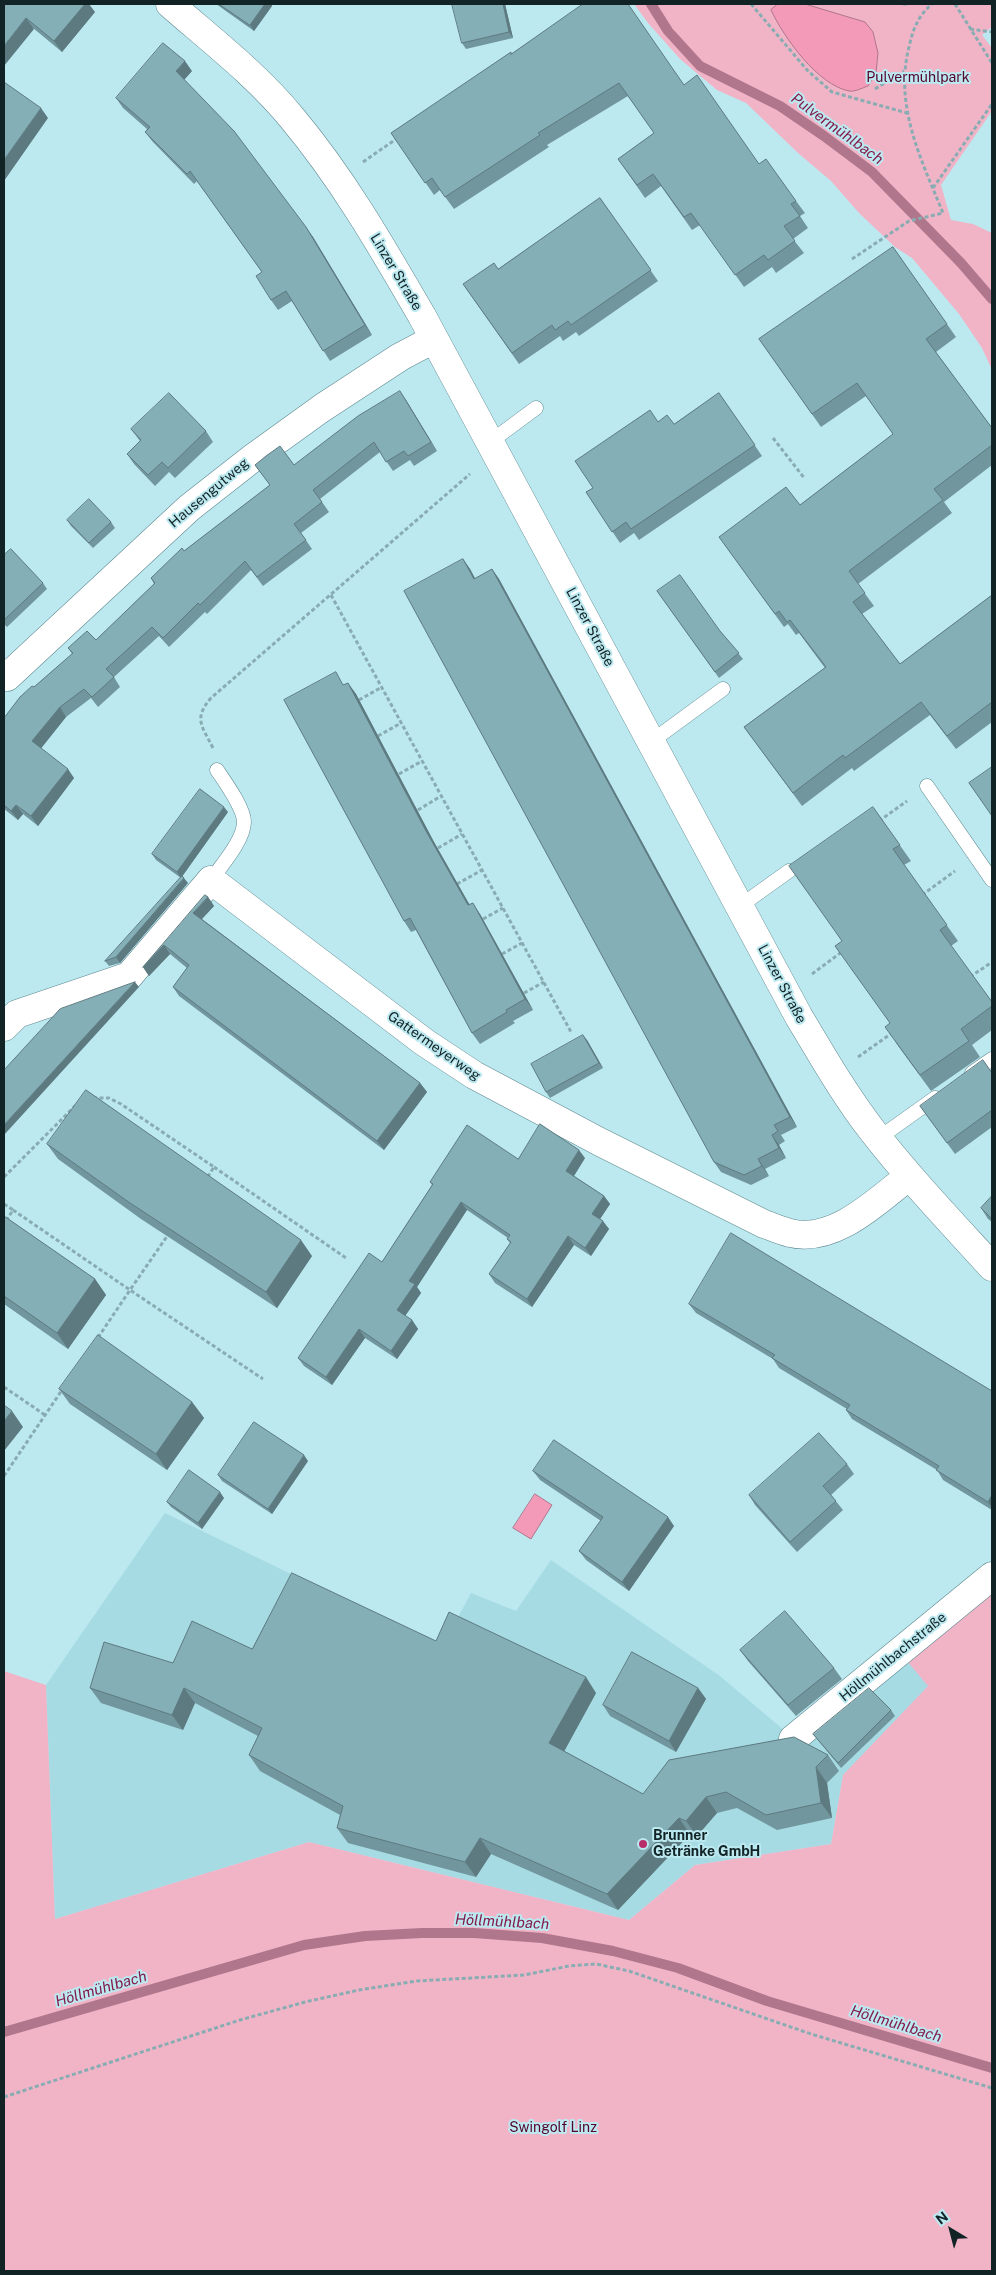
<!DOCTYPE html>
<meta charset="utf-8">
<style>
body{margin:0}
#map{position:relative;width:996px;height:2275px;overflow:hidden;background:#bce9f0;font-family:"Public Sans",sans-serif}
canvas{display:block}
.frame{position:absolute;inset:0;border:5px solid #122326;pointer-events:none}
.north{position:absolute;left:926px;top:2205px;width:50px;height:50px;-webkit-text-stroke:4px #bce9f0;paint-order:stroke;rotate:323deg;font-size:14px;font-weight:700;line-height:20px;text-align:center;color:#122326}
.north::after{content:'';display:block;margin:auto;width:18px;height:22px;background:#122326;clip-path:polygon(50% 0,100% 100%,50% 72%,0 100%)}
</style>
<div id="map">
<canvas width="996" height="2275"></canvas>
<div class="frame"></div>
<div class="north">N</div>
</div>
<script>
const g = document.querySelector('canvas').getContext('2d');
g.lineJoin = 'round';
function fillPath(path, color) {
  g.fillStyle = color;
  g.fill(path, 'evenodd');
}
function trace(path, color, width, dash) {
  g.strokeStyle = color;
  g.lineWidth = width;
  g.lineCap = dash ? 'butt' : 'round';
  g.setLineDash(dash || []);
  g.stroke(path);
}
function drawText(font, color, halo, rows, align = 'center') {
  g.font = font + ' "Public Sans",sans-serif';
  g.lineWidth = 4;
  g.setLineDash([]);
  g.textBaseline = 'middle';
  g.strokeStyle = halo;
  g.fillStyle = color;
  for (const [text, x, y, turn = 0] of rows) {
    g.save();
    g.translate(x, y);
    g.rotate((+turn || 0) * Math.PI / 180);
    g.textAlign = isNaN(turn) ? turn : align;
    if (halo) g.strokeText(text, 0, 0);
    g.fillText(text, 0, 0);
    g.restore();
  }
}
fillPath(new Path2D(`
 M165,1513L442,1647L471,1593L516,1611L551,1560L720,1676L805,1748L907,1661L992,1722L843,1775L831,1844L695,1865L629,1920L309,1842L55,1919L46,1685Z`), '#a6dbe4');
fillPath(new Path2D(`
 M634,4H992V27L982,35L992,48V111L941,185L951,220L973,224L992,233V370L982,348L959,314L912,258L895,247L859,213L831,181L798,153L746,103L717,90L680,59L648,23Z
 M992,1589V2271H4V1671L46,1685L55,1919L309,1842L629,1920L695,1865L831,1844L843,1775L928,1686L907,1661Z`), '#f1b4c7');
const water = new Path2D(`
 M778,4H805L865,22L873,32L878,53L876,73L868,86C862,88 855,92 849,91C818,85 784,38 771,10Z
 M535,1494L552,1505L531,1539L513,1528Z`);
fillPath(water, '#f39ab8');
trace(water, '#b0768c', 1);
trace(new Path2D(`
 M651,4L668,31L700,66L780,106L824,136L872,172L961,263L992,299
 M4,2032L304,1945L365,1936L422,1933H474L542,1938L613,1951L678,1968L767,2001L992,2068`), '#b0768c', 10);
const lane = new Path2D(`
 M490,442L536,408
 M652,741L723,689
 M927,786L992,880
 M211,880C221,866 244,840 244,822C244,808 225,782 217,770
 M740,906L789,871
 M972,1073L992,1059
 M879,1138L935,1098`);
const street = new Path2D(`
 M170,4C211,40 257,75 292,118C343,179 382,247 422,316L799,1017C822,1055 844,1094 871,1129C909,1178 951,1222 992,1267
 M7,677L189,508L254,457L322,408L400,357L434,339
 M4,1027L17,1014L129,976L211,880L424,1042L474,1075L600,1142L764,1224C773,1227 781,1231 790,1233C834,1244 877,1201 909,1176
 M793,1739L992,1576`);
trace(lane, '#5d878e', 15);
trace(street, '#5d878e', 29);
trace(new Path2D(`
 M751,4L808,71L832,92L907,113
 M903,4H907
 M955,4L992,63
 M970,29L992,32
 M875,89L904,71
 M363,162L399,137
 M933,188L992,104
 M852,259L909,221L943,213C921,159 894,106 909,47C913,29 918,16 932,4
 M773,438L805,479
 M331,595L571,1032
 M359,700L382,687
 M378,736L401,723
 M213,748C202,726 193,719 211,698L470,474
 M399,774L422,761
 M418,810L441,796
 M879,821L907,801
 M438,848L462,834
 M457,884L482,870
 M922,895L955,871
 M483,919L503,908
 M502,954L522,943
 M812,974L843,951
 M970,977L992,962
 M524,993L544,982
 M858,1057L892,1033
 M93,1098H109L121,1104L214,1167L207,1178
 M214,1167L346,1258
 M4,1177L76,1105
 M4,1204L13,1210L4,1224
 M13,1210L130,1290L97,1339
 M170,1232L130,1290L263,1379
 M4,1387L45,1415
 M4,1476L62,1390
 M4,2097L240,2020L305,2002L359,1990L417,1981L524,1975L569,1966L596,1964L629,1971L811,2034L992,2088`), '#88acb2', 3, [4, 2.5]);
trace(lane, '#fff', 14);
trace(street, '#fff', 28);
fillPath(new Path2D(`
 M4,4L95,12L62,52Z
 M216,4H271L272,6L254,31Z
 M505,4L513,38L466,49L462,43Z
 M512,53L684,85L759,164L796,201L805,213L800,216L808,228L793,239L804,253L776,273L772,267L744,287L700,225L692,230L661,186L645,198L618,159L654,133L628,96L547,145L549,147L454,209L440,190L434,195L391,133Z
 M192,71L184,80L313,237L372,335L330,361L292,301L278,310L271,300L262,272L197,181L194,184L152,141L145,132L147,129L123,108L116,98Z
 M600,198L658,281L579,336L576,332L563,341L560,336L519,364L463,284L498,269Z
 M893,247L956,337L936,352L992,428V465L944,502L952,513L858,584L874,606L862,614L900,664L992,595V722L956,749L930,715L854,771L852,768L802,806L744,727L825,668L799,633L796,635L788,624L784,627L719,537L800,505L893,434L866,396L821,427L759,339Z
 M719,393L762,456L639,540L634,533L620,543L586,492L593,488L658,422L674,424Z
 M406,400L437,451L414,466L410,460L393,471L380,452L320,499L329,512L301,533L312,549L263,586L251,570L207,614L205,612L169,647L159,636L114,677L120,687L98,707L91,698L66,717L41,748L74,778L38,826L23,814L18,820L4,809V718L34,687L72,654L68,648L96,640L154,584L151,578L184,551L270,485L255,465H294Z
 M131,429L206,431L213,442L175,478L169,472L155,486L134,464L127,454L140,441Z
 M67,520L111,522L115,528L93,548L71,526Z
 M4,555L43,583L47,589L7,627L4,624Z
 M463,559L470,569L475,579L492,569L499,579L797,1127L781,1135L785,1141L779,1145L786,1158L765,1169L769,1176L751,1185L721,1172L714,1162Z
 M657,591L720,631L743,659L719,678Z
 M348,683L356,694L434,842L469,904L480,914L533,1010L513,1021L515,1023L480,1044L472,1033L416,930L411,932L404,921L345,685Z
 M873,807L911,861L904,865L958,941L951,946L992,1002V1030L972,1045L980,1057L931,1091L896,1043L890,1023L842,941Z
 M228,812L181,878L156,860L152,854Z
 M188,883L120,963L109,966L105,961Z
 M208,897L214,906L202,919L420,1083L427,1092L384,1150L179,996L173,987L187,968L170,954L149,976L143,967Z
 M587,1040L603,1068L550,1098L546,1092Z
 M992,1073V1127L955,1154L920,1106Z
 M47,1144L312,1256L277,1308L141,1219L58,1159Z
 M585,1158L574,1176L604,1196L610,1204L600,1219L609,1229L591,1256L574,1245L532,1307L495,1283L489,1274L510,1243L507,1239L508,1238L467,1210L417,1287L421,1293L405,1316L412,1320L418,1329L397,1359L365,1338L332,1385L304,1366L298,1358L382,1262L432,1185L430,1182L518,1159Z
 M992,1196V1222L988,1219L981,1208Z
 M4,1216L95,1279L106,1295L68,1349L4,1304Z
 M689,1304L992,1391V1510L943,1480L937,1470L852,1419L846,1410L847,1409L779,1368L773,1359L696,1313Z
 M59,1389L192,1402L204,1418L167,1470L70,1404Z
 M308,1461L272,1514L222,1481L218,1475Z
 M847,1464L854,1474L831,1495L843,1510L797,1552L755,1505L749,1495Z
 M533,1471L674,1526L629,1591L586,1560L579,1551L601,1521L540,1480Z
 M224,1498L202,1529L171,1507L167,1502Z
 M436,1641L596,1693L564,1751L643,1794L828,1755L839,1771L827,1783L832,1818L777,1830L737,1808L717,1813L697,1836L690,1834L618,1910L491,1854L476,1877L348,1843L337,1828L340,1815L260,1771L249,1755L258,1736L195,1703L183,1730L101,1703L90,1688L173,1663L252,1649Z
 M740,1650L834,1668L842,1679L796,1716L748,1661Z
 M698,1688L706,1699L676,1752L610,1716L603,1705Z
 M891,1710L895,1716L841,1768L813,1734Z`), '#72969d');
fillPath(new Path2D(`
 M85,4H89L95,12L62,52L54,41Z
 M265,4H271L272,6L254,31L250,25Z
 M503,4H505L513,38L509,32Z
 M26,18L34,29L4,66V46Z
 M185,61L192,71L183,81L176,71Z
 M41,108L48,118L4,181V160Z
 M306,227L313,237L372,335L365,325Z
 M400,391L406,400L437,451L431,442Z
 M463,559L470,569L481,589L474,579Z
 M492,569L499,579L797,1127L790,1117Z
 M348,683L356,694L434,842L476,916L468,905L426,831Z
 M60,707L66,717L39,751L32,741Z
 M68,769L74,778L38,826L31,816Z
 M16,805L23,814L18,820L11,811Z
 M224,807L228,812L181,878L177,872Z
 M184,878L188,883L120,963L116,957Z
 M208,897L214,906L199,922L193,913Z
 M473,903L480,914L533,1010L525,999Z
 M164,945L170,954L149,976L143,967Z
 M135,982L139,987L4,1135V1125Z
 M583,1035L587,1040L603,1068L599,1063Z
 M420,1083L427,1092L384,1150L377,1141Z
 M772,1135L779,1145L786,1158L779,1148Z
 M579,1150L585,1158L572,1179L566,1171Z
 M758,1159L765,1169L769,1176L762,1166Z
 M604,1196L610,1204L598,1222L592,1214Z
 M461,1202L467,1210L417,1287L421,1293L403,1319L397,1310L409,1281Z
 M603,1221L609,1229L591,1256L585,1248Z
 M568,1236L574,1245L532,1307L527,1299Z
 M301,1240L312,1256L277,1308L266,1292Z
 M95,1279L106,1295L68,1349L57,1333Z
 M412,1320L418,1329L397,1359L391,1351Z
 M359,1329L365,1338L332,1385L326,1377Z
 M192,1402L204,1418L167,1470L156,1454Z
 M12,1411L23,1427L4,1451V1421Z
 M304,1455L308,1461L272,1514L268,1509Z
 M220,1492L224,1498L202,1529L198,1523Z
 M992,1495V1508L988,1502Z
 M668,1517L674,1526L629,1591L622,1582Z
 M586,1677L596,1693L560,1759L549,1743Z
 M184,1688L195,1703L183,1730L172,1715Z
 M698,1688L706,1699L676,1752L669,1741Z
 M816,1767L827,1783L832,1818L821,1803Z
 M706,1797L717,1813L697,1836L686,1821Z
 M679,1818L690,1834L618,1910L607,1894Z
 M480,1838L491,1854L476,1877L465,1862Z`), '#5d7a80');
const building = new Path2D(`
 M4,4H85L54,41L26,18L4,46Z
 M219,4H265L250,25Z
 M452,4H503L509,32L462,43Z
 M583,4H628L684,85L697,75L759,164L766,159L796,201L791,204L800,216L784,226L795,241L768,260L764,255L735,275L691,213L684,217L653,174L637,185L618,159L654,133L619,83L538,133L540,135L445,197L432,178L425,183L391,133L511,52V54Z
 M163,43L185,61L176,71L234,131L306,227L365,325L323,351L286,291L271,300L256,276L262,272L190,171L187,174L145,132L150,127L116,98Z
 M4,82L41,108L4,160Z
 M600,198L651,270L571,325L568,321L555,330L552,325L512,353L463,284L494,263L498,269Z
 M893,247L947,324L926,339L992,428V445L934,489L943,500L849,571L865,593L853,602L900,664L992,595V702L947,736L921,702L845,758L843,755L793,793L744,727L826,667L790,620L787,622L779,611L775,614L719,537L786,487L800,505L893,434L857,383L812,414L759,339Z
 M400,391L431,442L408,456L404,451L386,462L374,442L313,490L322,502L294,524L306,540L257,577L245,561L200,605L198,603L163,638L152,627L106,669L114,677L92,697L84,689L60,707L32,741L68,769L31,816L16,805L11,811L4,805V718L20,697L32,686L34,687L73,653L68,648L87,631L96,640L155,583L151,578L182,548L184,551L270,485L255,465L266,456L280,446L294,465L358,416Z
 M169,393L206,431L168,468L162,462L148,475L127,454L141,440L131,429Z
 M719,393L755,445L631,529L626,522L612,532L586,492L593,488L575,461L650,410L658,422L667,415L674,424Z
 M89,499L111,522L89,543L67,520Z
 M11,549L43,583L4,620V555Z
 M463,559L474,579L492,569L790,1117L774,1125L778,1131L772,1135L779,1148L758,1159L762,1166L744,1175L714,1162L404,591Z
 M680,575L720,631L739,653L715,672L657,591Z
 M336,672L343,685L348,683L426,831L468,905L473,903L525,999L506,1010L507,1012L472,1033L410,918L404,921L284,700Z
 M992,767V816L969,783Z
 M200,789L224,807L177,872L152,854Z
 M873,807L900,845L893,849L947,925L940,930L992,1002V1006L961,1029L969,1041L920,1075L885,1027L890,1023L835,946L842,941L789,866Z
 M182,876L184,878L116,957L105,961Z
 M205,895L208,897L193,913L420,1083L377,1141L173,987L189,965L164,945L143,967Z
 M135,982L4,1125V1070L60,1009Z
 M583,1035L599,1063L546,1092L531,1064Z
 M983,1060L992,1073V1110L947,1143L920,1106Z
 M86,1090L301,1240L266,1292L130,1203L47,1144Z
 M540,1124L579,1150L566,1171L604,1196L592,1214L603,1221L585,1248L568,1236L527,1299L489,1274L511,1242L507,1239L510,1235L461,1202L409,1281L415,1284L397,1310L412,1320L391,1351L359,1329L326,1377L298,1358L369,1253L382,1262L433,1184L430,1182L467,1125L518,1159Z
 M992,1196V1219L981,1208Z
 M4,1216L95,1279L57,1333L4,1296Z
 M731,1233L992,1391V1495L988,1502L936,1470L939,1466L846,1410L850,1405L772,1358L775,1355L689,1304Z
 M98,1335L192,1402L156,1454L59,1389Z
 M4,1405L12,1411L4,1421Z
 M254,1422L304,1455L268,1509L218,1475Z
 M819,1433L847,1464L823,1486L836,1501L790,1542L749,1495Z
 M554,1440L668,1517L622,1582L579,1551L603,1517L533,1471Z
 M189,1470L220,1492L198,1523L167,1502Z
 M292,1573L436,1641L449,1612L586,1677L549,1743L643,1794L669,1760L794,1737L828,1755L816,1767L821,1803L766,1815L726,1792L706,1797L686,1821L679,1818L607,1894L480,1838L465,1862L337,1828L343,1806L249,1755L262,1728L184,1688L172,1715L90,1688L104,1642L173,1663L192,1621L252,1649Z
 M785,1611L834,1668L788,1705L740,1650Z
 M632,1652L698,1688L669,1741L603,1705Z
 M869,1688L891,1710L838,1763L813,1734Z`);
fillPath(building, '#85afb7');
trace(building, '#5d7a80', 1);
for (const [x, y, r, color] of [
 [643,1844,5,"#b82e6b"]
]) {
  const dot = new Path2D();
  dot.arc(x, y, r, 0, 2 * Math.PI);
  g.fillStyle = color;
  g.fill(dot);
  trace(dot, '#bce9f0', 2);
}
drawText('14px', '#55042c', '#bce9f0', [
 ["Pulvermühlpark",918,78],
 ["Swingolf Linz",553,2128]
]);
drawText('14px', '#122326', '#bce9f0', [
 ["Linzer Straße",396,272,59],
 ["Hausengutweg",209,493,-40],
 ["Linzer Straße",590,627,62],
 ["Linzer Straße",782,984,62],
 ["Gattermeyerweg",434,1046,35],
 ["Höllmühlbachstraße",893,1657,-39]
]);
drawText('bold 14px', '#122326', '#bce9f0', [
 ["Brunner",653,1836],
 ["Getränke GmbH",653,1852]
], 'left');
drawText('italic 15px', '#831c4b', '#bce9f0', [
 ["Pulvermühlbach",837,129,36],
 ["Höllmühlbach",502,1922,3],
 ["Höllmühlbach",101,1989,-16],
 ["Höllmühlbach",896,2024,17]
]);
</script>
